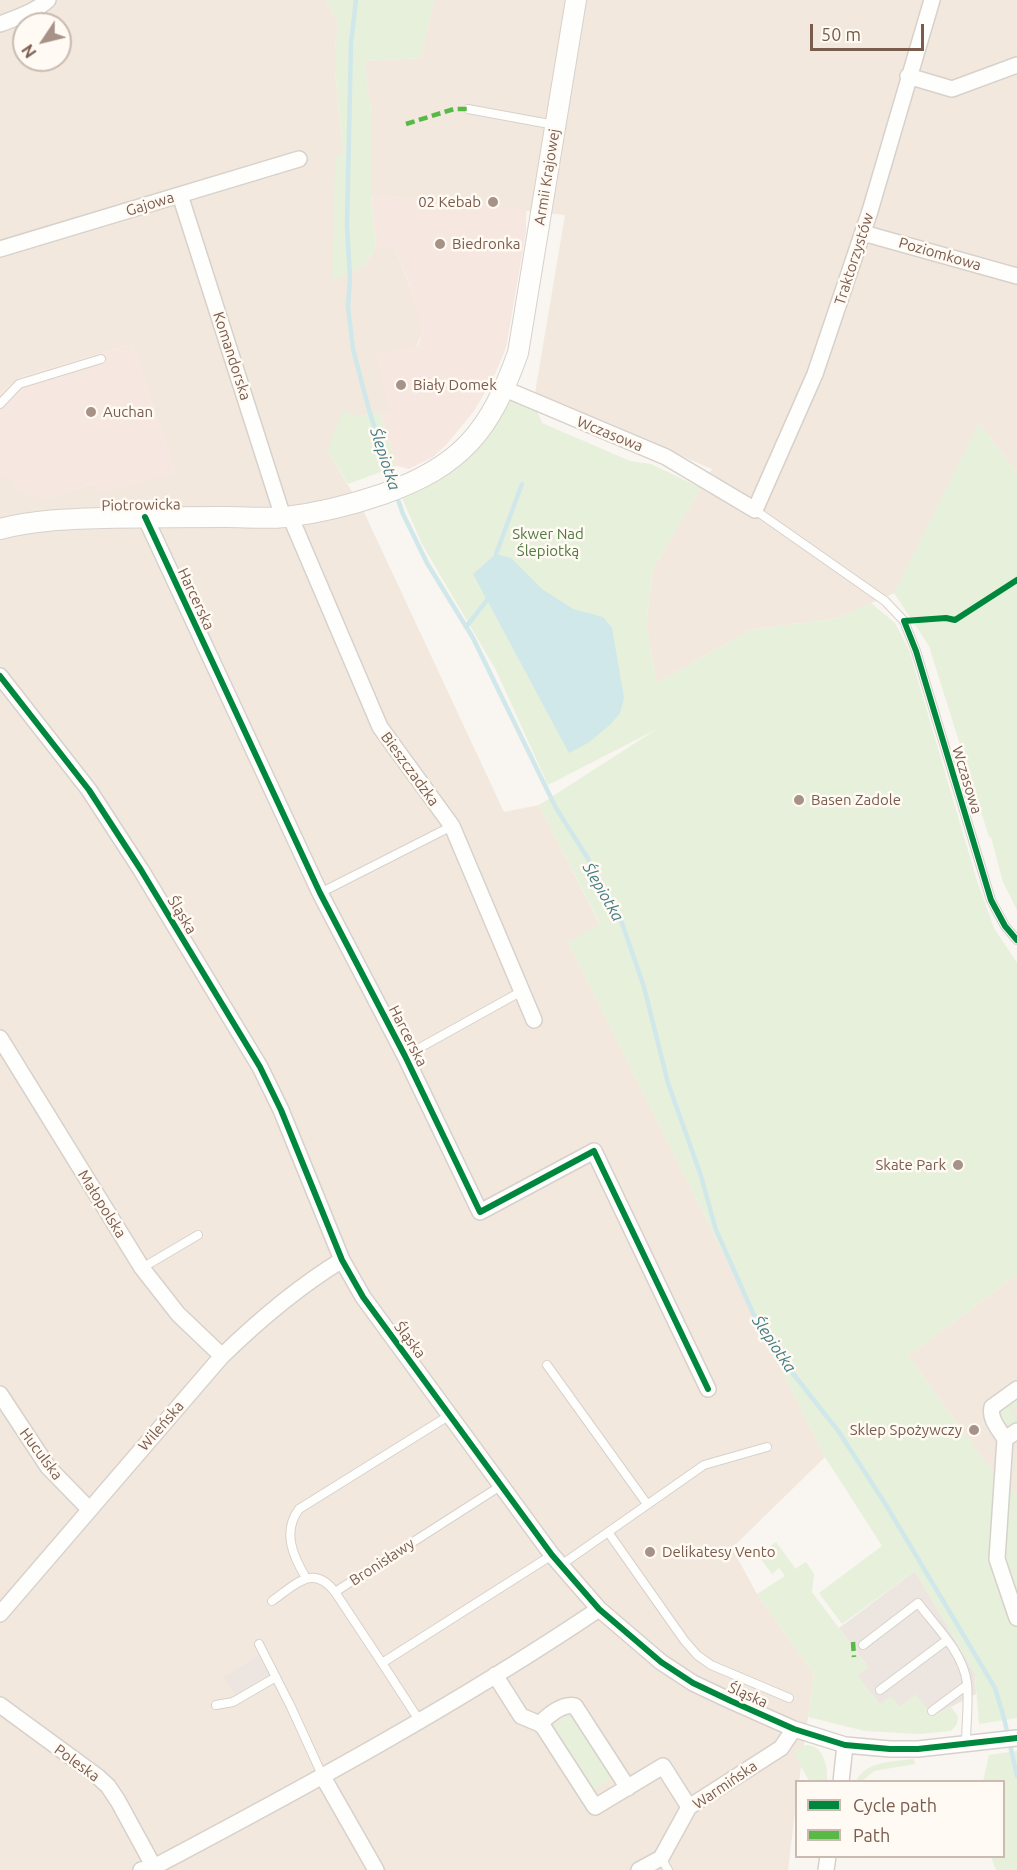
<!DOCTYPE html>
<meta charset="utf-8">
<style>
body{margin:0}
#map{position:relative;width:1017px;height:1870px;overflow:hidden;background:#f9f5f0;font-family:Ubuntu,sans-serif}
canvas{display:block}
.legend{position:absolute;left:795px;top:1780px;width:210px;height:78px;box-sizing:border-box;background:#fffaf3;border:2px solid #cabbb1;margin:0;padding:8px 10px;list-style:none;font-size:18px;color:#7a5c4d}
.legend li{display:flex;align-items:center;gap:12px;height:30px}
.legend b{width:30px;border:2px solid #cabbb1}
.north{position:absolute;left:12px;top:12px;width:60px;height:60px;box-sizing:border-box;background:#fffaf3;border:2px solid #cabbb1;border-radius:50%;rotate:235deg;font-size:16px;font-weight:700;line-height:24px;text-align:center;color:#7a5c4d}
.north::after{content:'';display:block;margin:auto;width:21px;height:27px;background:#a69286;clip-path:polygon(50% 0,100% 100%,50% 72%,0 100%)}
.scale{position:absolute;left:810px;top:24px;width:114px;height:27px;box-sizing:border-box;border:3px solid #7a5c4d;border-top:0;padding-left:8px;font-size:18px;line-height:21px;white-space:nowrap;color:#7a5c4d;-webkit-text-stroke:4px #fffaf3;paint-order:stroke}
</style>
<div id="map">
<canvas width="1017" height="1870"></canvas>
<ul class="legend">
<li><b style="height:8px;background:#00873e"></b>Cycle path</li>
<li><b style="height:8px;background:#58b947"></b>Path</li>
</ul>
<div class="north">N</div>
<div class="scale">50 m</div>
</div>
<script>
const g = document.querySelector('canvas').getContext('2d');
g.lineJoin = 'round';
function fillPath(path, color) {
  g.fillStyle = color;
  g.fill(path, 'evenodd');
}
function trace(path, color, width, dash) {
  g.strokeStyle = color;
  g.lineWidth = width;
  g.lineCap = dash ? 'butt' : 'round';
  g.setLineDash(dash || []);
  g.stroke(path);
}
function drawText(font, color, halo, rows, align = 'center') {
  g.font = font + ' Ubuntu,sans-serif';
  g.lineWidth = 5;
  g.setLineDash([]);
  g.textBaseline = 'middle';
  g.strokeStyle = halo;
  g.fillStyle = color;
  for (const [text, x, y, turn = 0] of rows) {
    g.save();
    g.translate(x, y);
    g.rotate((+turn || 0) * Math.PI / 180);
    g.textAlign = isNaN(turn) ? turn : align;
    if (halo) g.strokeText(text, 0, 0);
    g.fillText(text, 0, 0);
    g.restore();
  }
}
fillPath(new Path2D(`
 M0,0H326L338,23L335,47V71L343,151L332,280L364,266L376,247L394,246L410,287L423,331L389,412L357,416L327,450L363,510L504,812L539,805L600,925L568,942L825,1457L732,1548L757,1594L814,1674L799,1781L796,1782V1803L788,1870H0V470L2,478L7,476L17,488L43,499L95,483L100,493L175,472L132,344L24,376L0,392ZM24,24H60V60H24Z
 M434,0H1017V473L979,423L894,593L838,618L750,630L657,683L646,626L653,569L712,469L535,393L565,215L371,195V111L364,61L421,58Z
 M1017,1275V1494L990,1468L908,1356Z`), '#f2e8de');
fillPath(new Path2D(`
 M371,195L526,210V232L506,348L493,379L474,411L446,445L433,457L409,469L397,466L380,413L389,411L376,354L418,346L423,330L414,306L410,286L394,246L376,247Z
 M132,344L175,472L99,494L95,483L43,499L17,491L7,477L2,478L0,470V392L24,376Z`), '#f6e8e1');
fillPath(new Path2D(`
 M915,1571L975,1674L976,1694L933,1716L900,1707L880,1705L857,1675L868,1667L839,1628Z
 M258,1656L269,1674L236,1695L224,1677Z`), '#ede5e0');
fillPath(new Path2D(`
 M326,0H434L421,58L364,61L371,111V195L376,247L364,266L332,281L335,159L343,150L335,71V47L338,23Z
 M511,399L536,408L542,423L630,461L651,464L701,488L653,569L646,626L657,683L750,630L838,618L871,603L895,623L909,650L977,881L994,928L1017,963V1275L908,1356L990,1468L1017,1494V1718L979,1724L975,1674L915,1571L842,1624L819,1593L882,1546L825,1457L568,942L600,924L539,805L657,729L548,785L496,670L422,544L402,498C454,479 482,445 511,399Z
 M343,410L357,416L380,413L397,466L348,484L327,450Z
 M979,423L1017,473V910L1003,882L991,837H989L929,646L894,593Z
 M1017,1393V1407L1012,1411L1017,1420L1015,1423C1005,1427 1002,1421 997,1413L999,1407Z
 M776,1542L795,1568L793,1570L806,1562L814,1574L812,1592L868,1667L857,1675L879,1704L891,1696L900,1706L916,1694L933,1716L951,1707L958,1716L957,1724L951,1731L919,1734L865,1731L808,1717L814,1674L757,1594L785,1576L779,1568L772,1574L758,1555Z
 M570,1714H572L612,1775L611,1779L591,1791L551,1728Z
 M806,1745C824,1745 828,1767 827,1781H809L793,1752Z
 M1017,1751V1870H996L991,1857L1004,1856V1782L983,1781L989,1755Z
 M914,1759L915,1764L874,1771L862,1781H856C867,1760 893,1762 914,1759Z`), '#e7f0db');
fillPath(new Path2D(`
 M496,554L511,558L542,589L573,609L603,617L612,628L624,698L620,713L611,724L588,743L569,753L473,574Z`), '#d0e8ea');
trace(new Path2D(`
 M356,0L351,43L347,226L350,278L348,307L353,349L369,410L393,486
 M396,494L403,514L427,563L473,638L556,808L587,857L622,923L644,987L668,1083L701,1176L716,1230L753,1313L787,1366L839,1432L886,1505L995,1688L1004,1718L1017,1776
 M496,554L522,484
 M466,627L487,600`), '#d0e8ea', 4.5);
const service = new Path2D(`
 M468,109L555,125
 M0,404L19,384L101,359
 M755,510L885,601L904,621L916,651L991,900L1005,926L1017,940
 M320,893L452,826
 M405,1056L522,991
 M142,1268L198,1235
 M547,1365L647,1504
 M502,1485L335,1592L382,1663L552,1555
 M608,1532L684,1640L697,1655L711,1665L789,1698
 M561,1565L704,1465L767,1447
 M306,1578C293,1556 282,1532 299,1509L450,1415
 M272,1601C295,1585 313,1563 335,1592
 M259,1644L291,1707L323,1777
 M863,1645L918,1603C936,1627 963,1652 967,1683C969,1703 966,1724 966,1744
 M382,1663L419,1720
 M880,1690L947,1640
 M216,1705L233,1702L276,1677
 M932,1711L967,1685
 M661,1858L668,1870`);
const minor = new Path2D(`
 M0,24C16,18 35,12 48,0
 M908,76L952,89L1017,65
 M180,195L283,517
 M863,233L1017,276
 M0,249L299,159
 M505,389L666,457L755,510L815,374L870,211L932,0
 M290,516L380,727L452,826L534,1020
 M145,517L320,893L405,1056L480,1212L594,1151L708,1389
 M0,676L89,790L141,870L260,1067L281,1110L342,1260L363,1297L552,1555L599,1609L661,1662L693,1683L731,1701L794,1729L845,1745L890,1749H918L1017,1738
 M0,1038L142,1268L178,1314L222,1356
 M0,1394L48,1467L89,1509
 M1017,1431L1005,1439L997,1559L1017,1618
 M1005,1439C999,1429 989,1419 992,1407L1017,1389
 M0,1614L222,1356C259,1320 298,1287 342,1260
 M495,1675L521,1716L540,1724L544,1728L595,1807L663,1766L689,1807
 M0,1705L97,1776L108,1786L118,1801L154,1867
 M540,1724C548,1715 563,1703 575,1706L628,1788
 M323,1777L376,1870
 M841,1782L845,1745
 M141,1870L154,1867C305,1787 458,1704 599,1609
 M639,1870L661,1858L689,1807L781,1748L794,1729
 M826,1870L828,1856`);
const tertiary = new Path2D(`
 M0,529C34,520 68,519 104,518C145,517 185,517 226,517C246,517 266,519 286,517C319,513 351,505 383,494C462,466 490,431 518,353L576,0`);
trace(service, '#d7d1cb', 10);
trace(minor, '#d7d1cb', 18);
trace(tertiary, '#d7d1cb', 22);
trace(service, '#fefefd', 8);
trace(minor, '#fefefd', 15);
trace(tertiary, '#fefefd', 20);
trace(new Path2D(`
 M406,124L454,109H468
 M853,1642L854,1657`), '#58b947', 4.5, [9, 4.5]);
trace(new Path2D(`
 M145,517L320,893L405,1056L480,1212L594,1151L708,1389
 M1017,580L955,620L946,618L904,621L916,651L991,900L1005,926L1017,940
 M0,676L89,790L141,870L260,1067L281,1110L342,1260L363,1297L552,1555L599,1609L661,1662L693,1683L731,1701L794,1729L845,1745L890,1749H918L1017,1738`), '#00873e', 6);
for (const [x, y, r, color] of [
 [493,202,6,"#a69286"],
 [440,244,6,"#a69286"],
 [401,385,6,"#a69286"],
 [91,412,6,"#a69286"],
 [799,800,6,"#a69286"],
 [958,1165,6,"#a69286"],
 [974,1430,6,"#a69286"],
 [650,1552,6,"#a69286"]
]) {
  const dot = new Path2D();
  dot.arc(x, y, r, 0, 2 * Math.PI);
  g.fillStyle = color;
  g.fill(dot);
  trace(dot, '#fffaf3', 2);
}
drawText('15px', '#7a5c4d', '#fffaf3', [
 ["Armii Krajowej",547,177,-81],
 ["Gajowa",150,204,-17],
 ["Poziomkowa",940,254,16],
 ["Traktorzystów",854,259,-72],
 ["Komandorska",232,356,72],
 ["Wczasowa",610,434,22],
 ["Piotrowicka",141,505,-1],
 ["Harcerska",196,599,65],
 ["Bieszczadzka",410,769,54],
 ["Wczasowa",967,780,73],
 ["Śląska",182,915,59],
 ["Harcerska",408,1036,63],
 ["Małopolska",102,1204,58],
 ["Śląska",410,1340,53],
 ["Wileńska",161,1426,-49],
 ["Huculska",41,1454,53],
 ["Bronisławy",382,1562,-33],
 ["Śląska",748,1695,24],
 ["Poleska",77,1763,36],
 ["Warmińska",725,1785,-34]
]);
drawText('15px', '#7a5c4d', '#fffaf3', [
 ["02 Kebab",481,202,"right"],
 ["Biedronka",452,244],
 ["Biały Domek",413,385],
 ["Auchan",103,412],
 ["Basen Zadole",811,800],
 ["Skate Park",946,1165,"right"],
 ["Sklep Spożywczy",962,1430,"right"],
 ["Delikatesy Vento",662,1552]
], 'left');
drawText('15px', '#537a41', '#fffaf3', [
 ["Skwer Nad",548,534],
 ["Ślepiotką",548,551]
]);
drawText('italic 16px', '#437c86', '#fffaf3', [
 ["Ślepiotka",385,459,72],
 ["Ślepiotka",603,892,60],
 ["Ślepiotka",774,1344,56]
]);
</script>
